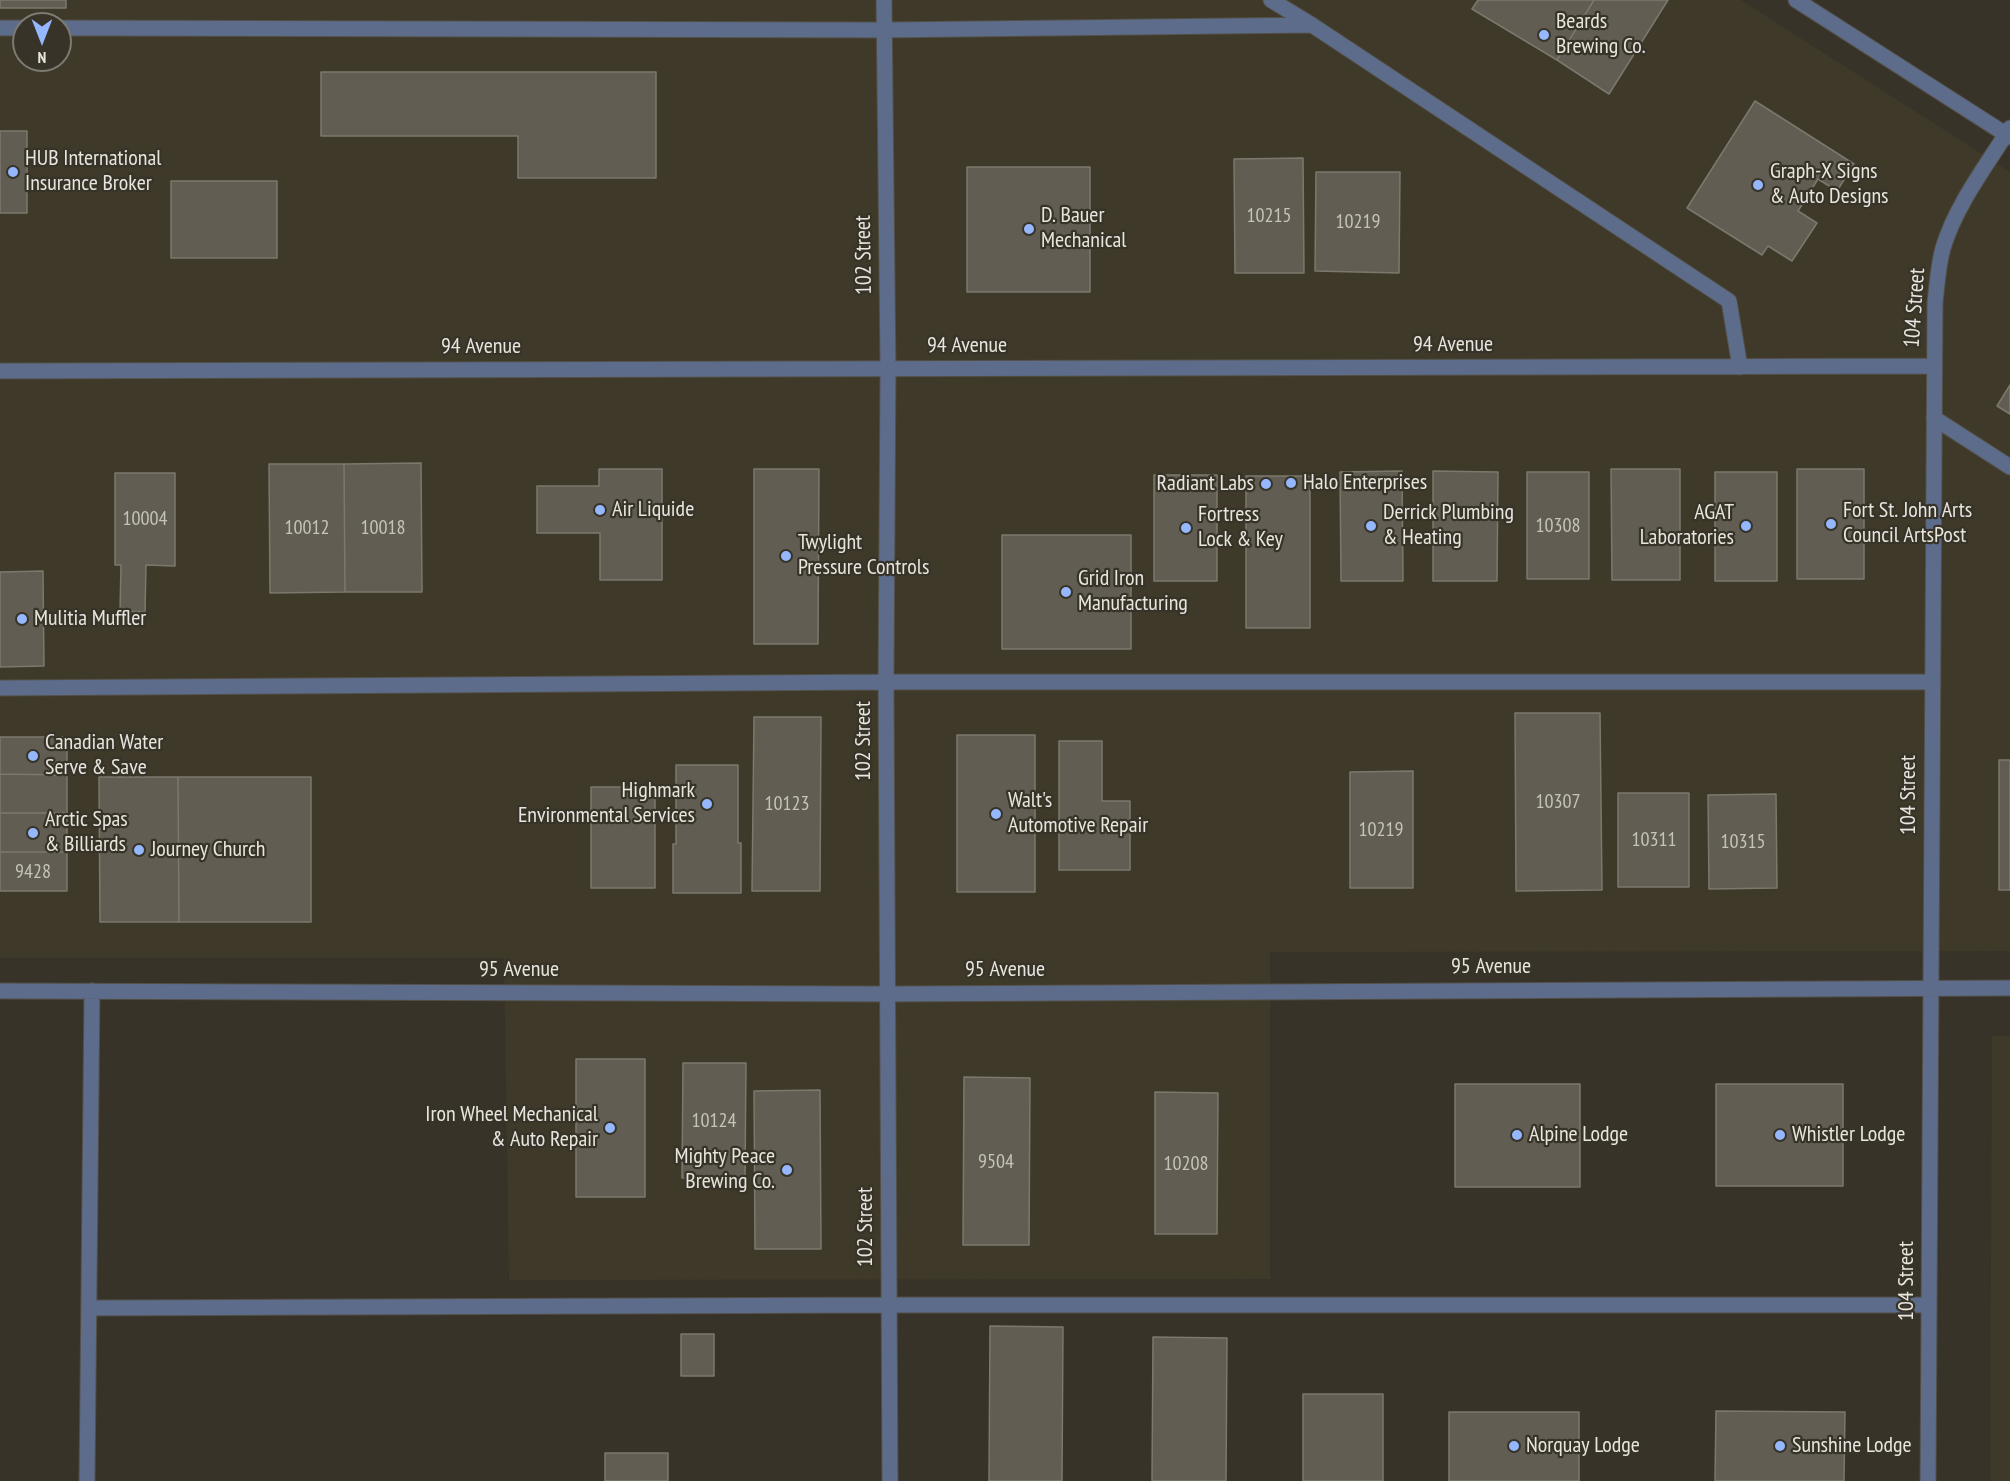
<!DOCTYPE html>
<style>
body{margin:0}
#map{position:relative;width:2010px;height:1481px;overflow:hidden;background:#373329;font-family:"PT Sans Narrow",sans-serif}
canvas{display:block}
.north{position:absolute;left:12px;top:12px;width:60px;height:60px;box-sizing:border-box;background:#373329;border:2px solid #7d7a71;border-radius:50%;rotate:180deg;font-size:16px;font-weight:700;line-height:24px;text-align:center;color:#e7e5de}
.north::after{content:'';display:block;margin:auto;width:21px;height:27px;background:#94b7fd;clip-path:polygon(50% 0,100% 100%,50% 72%,0 100%)}
</style>
<div id="map">
<canvas width="2010" height="1481"></canvas>
<div class="north">N</div>
</div>
<script>
const g = document.querySelector('canvas').getContext('2d');
g.lineJoin = 'round';
function fillPath(path, color) {
  g.fillStyle = color;
  g.fill(path, 'evenodd');
}
function trace(path, color, width, dash) {
  g.strokeStyle = color;
  g.lineWidth = width;
  g.lineCap = dash ? 'butt' : 'round';
  g.setLineDash(dash || []);
  g.stroke(path);
}
function drawText(font, color, halo, rows, align = 'center') {
  g.font = font + ' "PT Sans Narrow",sans-serif';
  g.lineWidth = 4.5;
  g.setLineDash([]);
  g.textBaseline = 'middle';
  g.strokeStyle = halo;
  g.fillStyle = color;
  for (const [text, x, y, turn = 0] of rows) {
    g.save();
    g.translate(x, y);
    g.rotate((+turn || 0) * Math.PI / 180);
    g.textAlign = isNaN(turn) ? turn : align;
    if (halo) g.strokeText(text, 0, 0);
    g.fillText(text, 0, 0);
    g.restore();
  }
}
fillPath(new Path2D(`
 M0,0H1741L2010,172V951L1270,952V1279L509,1280L504,958H0ZM24,24H60V60H24Z
 M1992,1036H2010V1481H1990Z`), '#3e3928');
const building = new Path2D(`
 M0,0H66V8H0Z
 M1478,0H1594L1557,60L1472,9Z
 M1594,0H1668L1609,94L1557,60Z
 M321,72H656V178H518V136H321Z
 M1755,101L1854,164L1837,191L1818,179L1798,211L1817,223L1792,261L1768,246L1762,255L1687,208Z
 M0,131H27V213H0Z
 M1303,158L1304,273H1235L1234,159Z
 M967,167H1090V292H967Z
 M1316,172H1400L1399,273L1315,271Z
 M171,181H277V258H171Z
 M2010,385V414L1997,406Z
 M421,463L422,592H345L344,464Z
 M269,464H344L345,592L270,593Z
 M599,469H662V580H600V533H537V486H599Z
 M754,469H819L818,644H754Z
 M1611,469H1680V580H1612Z
 M1797,469H1864V579H1797Z
 M1402,471L1403,581H1341L1340,472Z
 M1433,471L1498,472L1497,581H1433Z
 M1527,472H1589V579H1527Z
 M1715,472H1777V581H1715Z
 M115,473H175V566L146,565L145,612L120,611L121,565H115Z
 M1154,475H1217V581H1154Z
 M1246,476H1310V628H1246Z
 M1002,535H1131V649H1002Z
 M43,571L44,666L0,667V572Z
 M1515,713H1600L1602,890L1516,891Z
 M754,717H821L820,891H752Z
 M957,735H1035V892H957Z
 M0,737H67V775L0,774Z
 M1059,741H1102V801H1130V870H1059Z
 M1999,760H2010V890H1999Z
 M676,765H738V843H741V893H673V844H676Z
 M1413,771V888H1350V772Z
 M0,774L67,775V813H0Z
 M99,777H178L179,922H100Z
 M178,777H311V922H179Z
 M591,787H655V888H591Z
 M1618,793H1689V887H1618Z
 M1776,794L1777,888L1709,889L1708,795Z
 M0,813H67V852H0Z
 M0,852H67V891H0Z
 M576,1059H645V1197H576Z
 M683,1063H746L745,1179L682,1178Z
 M964,1077L1030,1078L1029,1245H963Z
 M1455,1084H1580V1187H1455Z
 M1716,1084H1843V1186H1716Z
 M820,1090L821,1249H755L754,1091Z
 M1155,1092L1218,1093L1217,1234H1155Z
 M990,1326L1063,1327L1062,1481H989Z
 M681,1334H714V1376H681Z
 M1153,1337L1227,1338L1226,1481H1152Z
 M1303,1394H1383V1481H1303Z
 M1716,1411L1845,1412L1844,1481H1715Z
 M1449,1412H1579V1481H1449Z
 M605,1453H668V1481H605Z`);
fillPath(building, '#615d52');
trace(building, '#7c786d', 1.5);
const minor = new Path2D(`
 M884,0L888,368L886,682L890,1481
 M1271,0L1312,25L1729,301L1740,367
 M1796,0L2010,137
 M0,28H24
 M60,28L884,30L1312,25
 M0,371L1934,366
 M1934,418L2010,467
 M0,688L886,682H1932
 M0,991L887,994L2010,988
 M89,1308L889,1305H1929
 M87,1481L92,991
 M1928,1481L1935,303C1937,285 1938,266 1943,248C1956,205 1986,166 2010,128`);
trace(minor, '#534f46', 17);
trace(minor, '#5d6c8a', 15);
for (const [x, y, r, color] of [
 [1544,35,6,"#94b7fd"],
 [13,172,6,"#94b7fd"],
 [1758,185,6,"#94b7fd"],
 [1029,229,6,"#94b7fd"],
 [1291,483,6,"#94b7fd"],
 [1266,484,6,"#94b7fd"],
 [600,510,6,"#94b7fd"],
 [1831,524,6,"#94b7fd"],
 [1371,526,6,"#94b7fd"],
 [1746,526,6,"#94b7fd"],
 [1186,528,6,"#94b7fd"],
 [786,556,6,"#94b7fd"],
 [1066,592,6,"#94b7fd"],
 [22,619,6,"#94b7fd"],
 [33,756,6,"#94b7fd"],
 [707,804,6,"#94b7fd"],
 [996,814,6,"#94b7fd"],
 [33,833,6,"#94b7fd"],
 [139,850,6,"#94b7fd"],
 [610,1128,6,"#94b7fd"],
 [1517,1135,6,"#94b7fd"],
 [1780,1135,6,"#94b7fd"],
 [787,1170,6,"#94b7fd"],
 [1514,1446,6,"#94b7fd"],
 [1780,1446,6,"#94b7fd"]
]) {
  const dot = new Path2D();
  dot.arc(x, y, r, 0, 2 * Math.PI);
  g.fillStyle = color;
  g.fill(dot);
  trace(dot, '#373329', 2);
}
drawText('20px', '#c6c3bb', null, [
 ["10215",1269,216],
 ["10219",1358,222],
 ["10004",145,519],
 ["10308",1558,526],
 ["10012",307,528],
 ["10018",383,528],
 ["10307",1558,802],
 ["10123",787,804],
 ["10219",1381,830],
 ["10311",1654,840],
 ["10315",1743,842],
 ["9428",33,872],
 ["10124",714,1121],
 ["9504",996,1162],
 ["10208",1186,1164]
]);
drawText('22px', '#e7e5de', '#373329', [
 ["Beards",1556,22],
 ["Brewing Co.",1556,47],
 ["HUB International",25,159],
 ["Insurance Broker",25,184],
 ["Graph-X Signs",1770,172],
 ["& Auto Designs",1770,197],
 ["D. Bauer",1041,216],
 ["Mechanical",1041,241],
 ["Halo Enterprises",1303,483],
 ["Radiant Labs",1254,484,"right"],
 ["Air Liquide",612,510],
 ["Fort St. John Arts",1843,511],
 ["Council ArtsPost",1843,536],
 ["Derrick Plumbing",1383,513],
 ["& Heating",1383,538],
 ["AGAT",1734,513,"right"],
 ["Laboratories",1734,538,"right"],
 ["Fortress",1198,515],
 ["Lock & Key",1198,540],
 ["Twylight",798,543],
 ["Pressure Controls",798,568],
 ["Grid Iron",1078,579],
 ["Manufacturing",1078,604],
 ["Mulitia Muffler",34,619],
 ["Canadian Water",45,743],
 ["Serve & Save",45,768],
 ["Highmark",695,791,"right"],
 ["Environmental Services",695,816,"right"],
 ["Walt's",1008,801],
 ["Automotive Repair",1008,826],
 ["Arctic Spas",45,820],
 ["& Billiards",45,845],
 ["Journey Church",151,850],
 ["Iron Wheel Mechanical",598,1115,"right"],
 ["& Auto Repair",598,1140,"right"],
 ["Alpine Lodge",1529,1135],
 ["Whistler Lodge",1792,1135],
 ["Mighty Peace",775,1157,"right"],
 ["Brewing Co.",775,1182,"right"],
 ["Norquay Lodge",1526,1446],
 ["Sunshine Lodge",1792,1446]
], 'left');
drawText('22px', '#e7e5de', '#373329', [
 ["102 Street",864,255,-91],
 ["104 Street",1915,308,-86],
 ["94 Avenue",1453,345],
 ["94 Avenue",967,346],
 ["94 Avenue",481,347],
 ["102 Street",864,741,-90],
 ["104 Street",1909,795,-90],
 ["95 Avenue",1491,967],
 ["95 Avenue",519,970],
 ["95 Avenue",1005,970],
 ["102 Street",866,1227,-90],
 ["104 Street",1907,1281,-90]
]);
</script>
